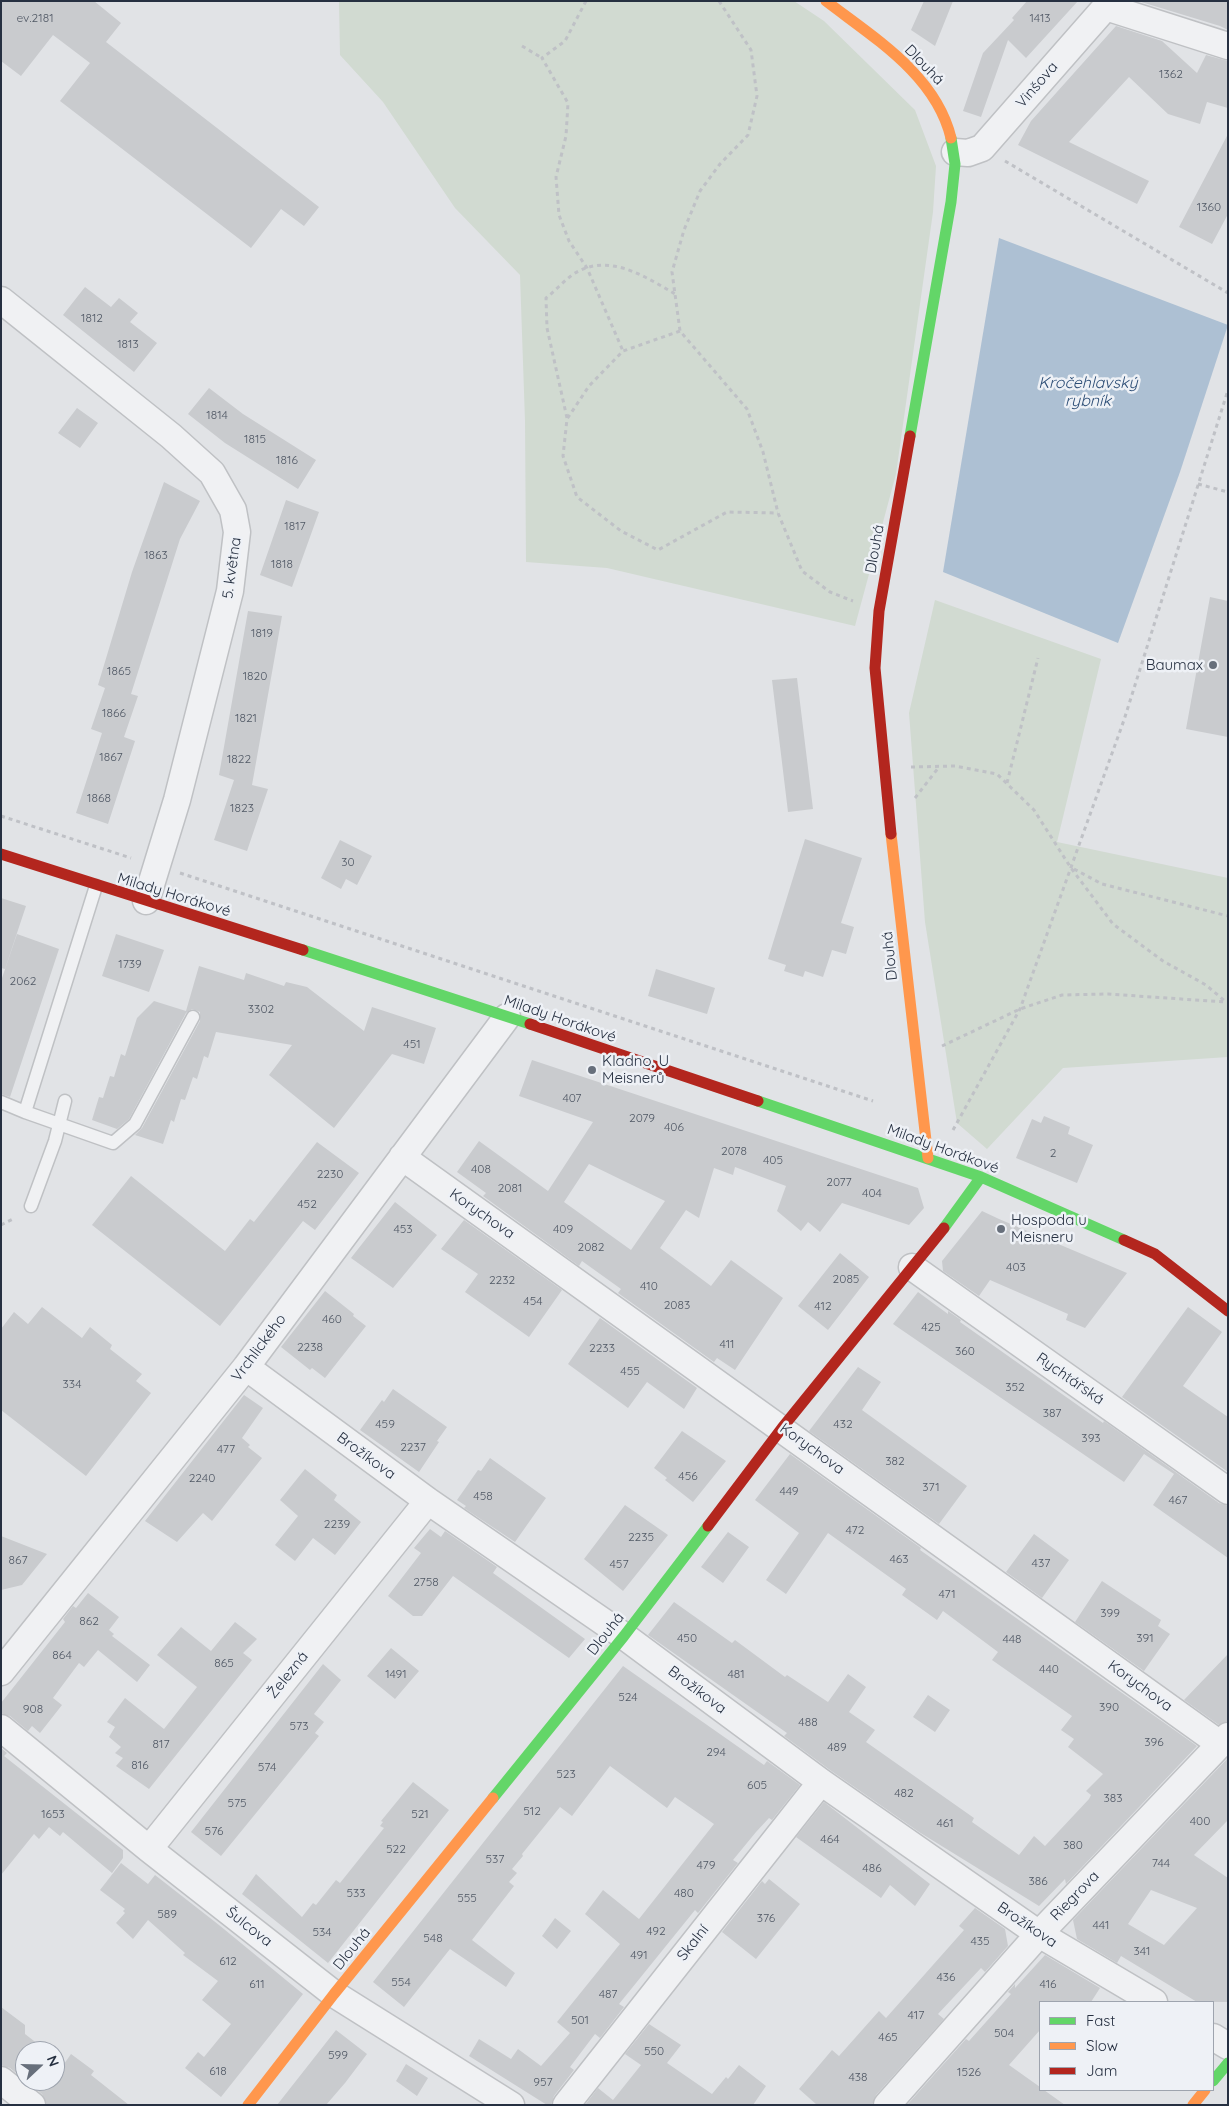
<!DOCTYPE html>
<meta charset="utf-8">
<style>
body{margin:0}
#map{position:relative;width:1229px;height:2106px;overflow:hidden;background:#e1e3e6;font-family:Quicksand,sans-serif}
canvas{display:block}
.frame{position:absolute;inset:0;border:2px solid #263041;pointer-events:none}
.legend{position:absolute;left:1039px;top:2001px;width:175px;height:90px;box-sizing:border-box;background:#eef1f6;border:1px solid #9ea4ae;margin:0;padding:6px 9px;list-style:none;font-size:15px;color:#263041}
.legend li{display:flex;align-items:center;gap:10px;height:25px}
.legend b{width:25px;border:1px solid #9ea4ae}
.north{position:absolute;left:15px;top:2041px;width:50px;height:50px;box-sizing:border-box;background:#eef1f6;border:1px solid #9ea4ae;border-radius:50%;rotate:69deg;font-size:14px;font-weight:700;line-height:20px;text-align:center;color:#263041}
.north::after{content:'';display:block;margin:auto;width:18px;height:22px;background:#676f7b;clip-path:polygon(50% 0,100% 100%,50% 72%,0 100%)}
</style>
<div id="map">
<canvas width="1229" height="2106"></canvas>
<div class="frame"></div>
<ul class="legend">
<li><b style="height:6px;background:#63d668"></b>Fast</li>
<li><b style="height:6px;background:#ff974d"></b>Slow</li>
<li><b style="height:6px;background:#b3261e"></b>Jam</li>
</ul>
<div class="north">N</div>
</div>
<script>
const g = document.querySelector('canvas').getContext('2d');
g.lineJoin = 'round';
function fillPath(path, color) {
  g.fillStyle = color;
  g.fill(path, 'evenodd');
}
function trace(path, color, width, dash) {
  g.strokeStyle = color;
  g.lineWidth = width;
  g.lineCap = dash ? 'butt' : 'round';
  g.setLineDash(dash || []);
  g.stroke(path);
}
function drawText(font, color, halo, rows, align = 'center') {
  g.font = font + ' Quicksand,sans-serif';
  g.lineWidth = 5;
  g.setLineDash([]);
  g.textBaseline = 'middle';
  g.strokeStyle = halo;
  g.fillStyle = color;
  for (const [text, x, y, turn = 0] of rows) {
    g.save();
    g.translate(x, y);
    g.rotate((+turn || 0) * Math.PI / 180);
    g.textAlign = isNaN(turn) ? turn : align;
    if (halo) g.strokeText(text, 0, 0);
    g.fillText(text, 0, 0);
    g.restore();
  }
}
fillPath(new Path2D(`
 M339,1H794L824,21L915,110L936,166L933,212L896,474L855,626L607,568L526,562L525,421L520,275L455,208L383,102L340,55Z
 M935,600L1101,659L1057,842L1228,878V1057L1063,1068L987,1149L957,1123L925,922L909,713Z`), '#d1dad1');
fillPath(new Path2D(`
 M999,238L1228,325L1180,472L1118,643L943,572Z`), '#adc0d3');
fillPath(new Path2D(`
 M1,1H94L121,23L106,42L319,207L304,226L281,209L251,248L60,101L90,63L53,35L21,76L1,61Z
 M924,1H953L935,46L911,30Z
 M1027,1H1078L1026,58L1008,40L981,117L963,111L983,53L1014,20L1012,18Z
 M1138,1H1228V30L1220,26Z
 M1116,26L1162,41L1197,73L1206,55L1228,61V108L1207,102L1200,124L1168,114L1129,77L1069,142L1149,181L1137,204L1018,145L1031,121Z
 M1228,134V214L1212,244L1179,227Z
 M85,287L111,307L119,298L138,313L130,322L157,343L134,372L63,315Z
 M209,388L243,414L316,460L298,489L225,443L188,414Z
 M77,408L98,423L80,448L58,433Z
 M164,482L200,501L180,539L131,694L138,696L124,737L135,741L108,824L76,813L102,733L91,729L105,688L98,685L132,572Z
 M286,500L319,512L292,587L260,575Z
 M1210,597L1228,601V737L1186,729Z
 M248,611L282,616L252,785L268,789L247,851L214,840L234,780L219,775Z
 M797,678L813,809L788,812L772,680Z
 M805,839L862,858L841,923L854,927L846,954L832,950L823,977L805,971L803,977L784,971L786,965L768,959Z
 M340,840L372,856L357,885L346,879L341,889L321,878Z
 M1,898L26,906L5,969L1,968Z
 M17,934L59,949L10,1097L1,1094V981Z
 M116,934L164,950L149,992L102,976Z
 M199,966L244,980L246,973L284,986L286,982L307,987L364,1031L372,1007L436,1028L424,1064L392,1054L334,1128L269,1075L292,1045L216,1032L208,1058L204,1056L197,1079L193,1077L185,1100L181,1099L174,1122L171,1120L163,1144L135,1135L142,1128L200,1021V1012L192,1009L186,1013L129,1119L117,1129L92,1120L99,1097L103,1098L110,1076L114,1077L121,1054L125,1056L137,1018L154,1001L186,1011Z
 M656,969L715,988L707,1014L648,996Z
 M532,1060L918,1188L924,1208L909,1225L842,1203L820,1232L808,1222L801,1231L777,1211L786,1186L735,1167L733,1175L714,1168L699,1218L686,1210L660,1248L711,1286L731,1260L783,1298L735,1370L717,1358L714,1362L618,1293L621,1289L582,1261L579,1266L483,1196L486,1193L457,1172L479,1141L548,1191L593,1122L519,1096ZM589,1164L665,1201L631,1250L564,1202Z
 M1044,1116L1070,1127L1068,1134L1093,1145L1077,1183L1016,1158L1032,1119L1041,1123Z
 M317,1142L359,1173L315,1230L303,1221L220,1326L92,1225L131,1176L225,1251L250,1219L254,1222Z
 M395,1202L437,1235L393,1288L351,1258Z
 M982,1211L999,1219L1127,1273L1085,1328L1066,1320L1068,1314L990,1280L979,1296L943,1271L942,1261Z
 M464,1220L562,1290L529,1337L465,1292L478,1274L441,1249Z
 M840,1253L869,1277L828,1330L798,1306Z
 M325,1291L354,1314L353,1316L366,1326L325,1378L312,1368L310,1370L281,1347Z
 M918,1292L948,1314V1311L961,1320L960,1322L1103,1423L1104,1421L1219,1503L1228,1506V1558L1153,1505L1174,1474L1144,1454L1124,1482L893,1324Z
 M42,1307L82,1338L90,1327L112,1345L110,1349L142,1374L136,1381L151,1393L86,1476L1,1410V1329L14,1312L28,1324Z
 M1188,1307L1222,1332L1183,1386L1228,1417V1472L1122,1397Z
 M600,1318L697,1388L684,1409L647,1382L628,1408L568,1364Z
 M858,1367L881,1382L862,1410L967,1486L939,1524L809,1431Z
 M393,1389L447,1427L437,1441L439,1442L419,1472L360,1430L382,1400L384,1402Z
 M244,1395L263,1408L242,1438L250,1445L248,1447L262,1458L212,1521L203,1513L177,1542L145,1521Z
 M682,1431L726,1461L693,1502L665,1480L667,1478L654,1468Z
 M790,1454L921,1548L920,1550L1197,1746L1066,1884L1065,1879L1039,1906L919,1832L830,1770L784,1736L787,1733L648,1635L674,1602L732,1643L735,1640L785,1677L787,1675L828,1702L848,1674L866,1687L849,1712L875,1730L866,1742L974,1818L972,1822L1019,1855L1034,1836L1045,1846L1089,1799L1091,1795L1086,1791L1103,1774L1068,1747L1074,1739L1061,1730L1072,1716L992,1660L998,1652L943,1611L937,1620L902,1595L906,1589L828,1533L786,1594L766,1580L799,1533L755,1500Z
 M490,1458L546,1498L515,1542L464,1508L466,1506L457,1500L478,1470L481,1471Z
 M305,1469L337,1495L334,1500L361,1522L335,1555L313,1538L295,1561L275,1545L298,1516L280,1500Z
 M625,1505L668,1535L623,1591L584,1559Z
 M430,1529L441,1537L445,1531L497,1567L493,1573L585,1639L569,1658L453,1576L422,1616H413L388,1596L421,1553L414,1548Z
 M728,1532L749,1547L723,1583L701,1567Z
 M1034,1534L1069,1560L1042,1598L1006,1572Z
 M1,1536L47,1554L22,1585L1,1590Z
 M1102,1581L1161,1620L1158,1626L1170,1634L1144,1671L1075,1622Z
 M88,1593L119,1617L109,1630L114,1634L112,1636L150,1665L137,1682L98,1650L84,1667L79,1663L53,1698L62,1705L40,1733L32,1726L28,1731L10,1716L1,1713V1703L65,1622L63,1619L73,1606L76,1608Z
 M235,1622L257,1639L243,1653L252,1660L149,1789L116,1766L123,1758L115,1753L121,1747L109,1737L115,1727L107,1722L125,1698L164,1729L197,1687L157,1655L181,1627L211,1651Z
 M391,1648L419,1671L395,1699L367,1676Z
 M1228,1654V1721L1219,1725L1184,1700Z
 M323,1664L341,1680L314,1714L324,1722L315,1733L319,1736L221,1856L191,1832Z
 M623,1666L737,1746L764,1765L767,1761L800,1785L772,1820L769,1818L756,1832L733,1860L738,1863L698,1913L695,1910L632,1988L619,2004L624,2007L600,2038L595,2034L570,2067L574,2070L554,2096L551,2105H547L469,2056L479,2039L511,2059L518,2049L541,2066L570,2033L557,2022L620,1944L585,1914L603,1890L639,1919L714,1824L675,1797L667,1808L610,1766L572,1816L560,1807L522,1854L523,1856L512,1869L517,1873L509,1882L514,1886L472,1940L515,1973L506,1987L450,1949L404,2007L373,1982Z
 M928,1695L950,1710L935,1732L913,1717Z
 M1,1748L7,1753L4,1756L123,1850V1858L112,1873L63,1832L60,1836L49,1827L39,1839L34,1834L1,1875Z
 M1228,1758V1820L1194,1855L1228,1878V2002H1197L1121,1956L1117,1963L1077,1939L1073,1920ZM1151,1890L1197,1908L1164,1945L1128,1924Z
 M413,1782L449,1810L328,1963L242,1894L256,1874L302,1917L313,1903L316,1905L336,1880L340,1883L384,1828L380,1826L383,1822L381,1821Z
 M824,1802L930,1884L915,1906L890,1885L881,1898L796,1837Z
 M121,1863L148,1884L155,1875L219,1925L303,1994L221,2097L185,2068L198,2052L204,2057L231,2024L202,2000L218,1981L183,1955L185,1953L148,1920L133,1939L116,1923L125,1913L123,1911L125,1909L100,1890Z
 M769,1879L800,1904L756,1959L722,1932L762,1881L765,1884Z
 M975,1908L1005,1929L1008,1946L985,1972L981,1968L938,2014L944,2019L876,2095L872,2105H817L799,2089L832,2050L839,2056L879,2011L886,2018L964,1930L959,1926Z
 M555,1918L571,1931L557,1949L542,1936Z
 M1045,1955L1100,1988L1091,2002H1040V2030L1009,2065L1040,2087V2090H1044L1065,2105H907L966,2039L969,2041L1011,1994L1008,1992L1015,1984V1988Z
 M1,2007L25,2025V2034L47,2051H25V2080L10,2068L1,2065Z
 M649,2024L681,2045L667,2063L712,2094L726,2077L728,2079L739,2065L766,2086L753,2105H585L598,2088L613,2100L641,2065L625,2054Z
 M336,2030L367,2054L345,2083L326,2105H277Z
 M71,2054L94,2071L91,2075L129,2105H47L42,2094L26,2081H55V2057L64,2064Z
 M406,2064L428,2078L417,2096L396,2081Z`), '#c9cbce');
const lane = new Path2D(`
 M1,1102L25,1112L96,886
 M25,1112L113,1143L135,1124L193,1017
 M31,1206L55,1141L65,1101`);
const street = new Path2D(`
 M1106,7L1228,46
 M955,152L968,153L982,148L1111,1
 M1,300L171,436L212,473L233,510L237,532L230,591L177,800L146,901
 M402,1157L1220,1744
 M912,1267L1228,1491
 M246,1367L428,1501L624,1636L821,1782L1039,1934L1154,2002
 M1,1672L246,1367L507,1017
 M1,1728L149,1849L334,1994L511,2105
 M149,1849L428,1501
 M1213,2037L1228,2046
 M1,2080L32,2105
 M566,2105L821,1782
 M887,2105L1039,1934L1228,1736`);
trace(lane, '#bfc1c4', 15);
trace(street, '#bfc1c4', 29);
trace(new Path2D(`
 M586,1L565,41L542,58L568,103L566,136L556,177L559,215L569,241L587,268L623,351
 M719,1L751,50L757,96L748,135L720,164L700,191L684,230L672,272L680,331L747,409L763,452L778,513L802,571L830,592L853,601
 M522,46L542,58
 M1005,161L1228,293
 M680,331L623,351L589,386L567,419L563,456L577,497L621,531L658,550L727,512L778,513
 M567,418L547,328L546,298C555,291 563,282 572,275C607,251 644,276 675,294
 M1198,484L1228,492
 M911,767L955,766L997,774L1034,810L1071,868L1113,924L1163,961L1206,985L1226,1002
 M1007,783L1038,658
 M915,798L939,767
 M1,816L131,858
 M1074,869L1102,884L1228,916
 M180,873L873,1101
 M942,1046L1020,1009L1062,995L1108,994L1225,1002
 M953,1130L1020,1009L1124,720L1228,390
 M1,1225L13,1219`), '#bfc1c6', 3, [4, 4]);
trace(lane, '#f0f1f3', 12);
trace(street, '#f0f1f3', 26);
trace(new Path2D(`
 M910,436L951,202L955,164L951,138
 M303,950L530,1024
 M758,1101L981,1177L1124,1240
 M944,1228L981,1177
 M493,1798L624,1636L708,1526
 M1213,2081L1228,2063`), '#63d668', 11);
trace(new Path2D(`
 M826,1C874,38 936,75 951,138
 M891,834L928,1158
 M248,2105L334,1994L493,1798
 M1193,2105L1205,2090`), '#ff974d', 11);
trace(new Path2D(`
 M891,834L875,668L879,611L910,436
 M1,854L303,950
 M530,1024L758,1101
 M1124,1240L1155,1254L1228,1311
 M708,1526L782,1428L944,1228`), '#b3261e', 11);
for (const [x, y, r, color] of [
 [1213,665,5,"#676f7b"],
 [592,1070,5,"#676f7b"],
 [1001,1229,5,"#676f7b"]
]) {
  const dot = new Path2D();
  dot.arc(x, y, r, 0, 2 * Math.PI);
  g.fillStyle = color;
  g.fill(dot);
  trace(dot, '#eef1f6', 2);
}
drawText('12px', '#505865', null, [
 ["ev.2181",35,18],
 ["1413",1040,18],
 ["1362",1171,74],
 ["1360",1209,207],
 ["1812",92,318],
 ["1813",128,344],
 ["1814",217,415],
 ["1815",255,439],
 ["1816",287,460],
 ["1817",295,526],
 ["1863",156,555],
 ["1818",282,564],
 ["1819",262,633],
 ["1865",119,671],
 ["1820",255,676],
 ["1866",114,713],
 ["1821",246,718],
 ["1867",111,757],
 ["1822",239,759],
 ["1868",99,798],
 ["1823",242,808],
 ["30",348,862],
 ["1739",130,964],
 ["2062",23,981],
 ["3302",261,1009],
 ["451",412,1044],
 ["407",572,1098],
 ["2079",642,1118],
 ["406",674,1127],
 ["2078",734,1151],
 ["2",1053,1153],
 ["405",773,1160],
 ["408",481,1169],
 ["2230",330,1174],
 ["2077",839,1182],
 ["2081",510,1188],
 ["404",872,1193],
 ["452",307,1204],
 ["453",403,1229],
 ["409",563,1229],
 ["2082",591,1247],
 ["403",1016,1267],
 ["2085",846,1279],
 ["2232",502,1280],
 ["410",649,1286],
 ["454",533,1301],
 ["2083",677,1305],
 ["412",823,1306],
 ["460",332,1319],
 ["425",931,1327],
 ["411",727,1344],
 ["2238",310,1347],
 ["2233",602,1348],
 ["360",965,1351],
 ["455",630,1371],
 ["334",72,1384],
 ["352",1015,1387],
 ["387",1052,1413],
 ["459",385,1424],
 ["432",843,1424],
 ["393",1091,1438],
 ["2237",413,1447],
 ["477",226,1449],
 ["382",895,1461],
 ["456",688,1476],
 ["2240",202,1478],
 ["371",931,1487],
 ["449",789,1491],
 ["458",483,1496],
 ["467",1178,1500],
 ["2239",337,1524],
 ["472",855,1530],
 ["2235",641,1537],
 ["463",899,1559],
 ["867",18,1560],
 ["437",1041,1563],
 ["457",619,1564],
 ["2758",426,1582],
 ["471",947,1594],
 ["399",1110,1613],
 ["862",89,1621],
 ["450",687,1638],
 ["391",1145,1638],
 ["448",1012,1639],
 ["864",62,1655],
 ["865",224,1663],
 ["440",1049,1669],
 ["1491",396,1674],
 ["481",736,1674],
 ["524",628,1697],
 ["390",1109,1707],
 ["908",33,1709],
 ["488",808,1722],
 ["573",299,1726],
 ["396",1154,1742],
 ["817",161,1744],
 ["489",837,1747],
 ["294",716,1752],
 ["816",140,1765],
 ["574",267,1767],
 ["523",566,1774],
 ["605",757,1785],
 ["482",904,1793],
 ["383",1113,1798],
 ["575",237,1803],
 ["512",532,1811],
 ["1653",53,1814],
 ["521",420,1814],
 ["400",1200,1821],
 ["461",945,1823],
 ["576",214,1831],
 ["464",830,1839],
 ["380",1073,1845],
 ["522",396,1849],
 ["537",495,1859],
 ["744",1161,1863],
 ["479",706,1865],
 ["486",872,1868],
 ["386",1038,1881],
 ["533",356,1893],
 ["480",684,1893],
 ["555",467,1898],
 ["589",167,1914],
 ["376",766,1918],
 ["441",1101,1925],
 ["492",656,1931],
 ["534",322,1932],
 ["548",433,1938],
 ["435",980,1941],
 ["341",1142,1951],
 ["491",639,1955],
 ["612",228,1961],
 ["436",946,1977],
 ["554",401,1982],
 ["611",257,1984],
 ["416",1048,1984],
 ["487",608,1994],
 ["417",916,2015],
 ["501",580,2020],
 ["504",1004,2033],
 ["465",888,2037],
 ["550",654,2051],
 ["599",338,2055],
 ["618",218,2071],
 ["1526",969,2072],
 ["438",858,2077],
 ["957",543,2082]
]);
drawText('15px', '#263041', '#eef1f6', [
 ["Dlouhá",924,65,46],
 ["Vinšova",1037,85,-49],
 ["Dlouhá",875,549,-80],
 ["5. května",232,568,-82],
 ["Milady Horákové",174,895,17],
 ["Dlouhá",890,956,-96],
 ["Milady Horákové",560,1019,19],
 ["Milady Horákové",943,1149,20],
 ["Korychova",482,1214,35],
 ["Vrchlického",259,1348,-53],
 ["Rychtářská",1070,1379,35],
 ["Korychova",812,1449,36],
 ["Brožíkova",366,1456,36],
 ["Dlouhá",606,1634,-52],
 ["Železná",288,1675,-51],
 ["Korychova",1140,1686,36],
 ["Brožíkova",697,1690,37],
 ["Riegrova",1075,1896,-46],
 ["Brožíkova",1027,1925,34],
 ["Šulcova",249,1927,38],
 ["Skalní",693,1943,-52],
 ["Dlouhá",352,1949,-51]
]);
drawText('15px', '#263041', '#eef1f6', [
 ["Baumax",1203,665,"right"],
 ["Kladno, U",602,1061],
 ["Meisnerů",602,1078],
 ["Hospoda u",1011,1220],
 ["Meisneru",1011,1237]
], 'left');
drawText('italic 16px', '#2e4f77', '#eef1f6', [
 ["Kročehlavský",1088,383],
 ["rybník",1088,401]
]);
</script>
